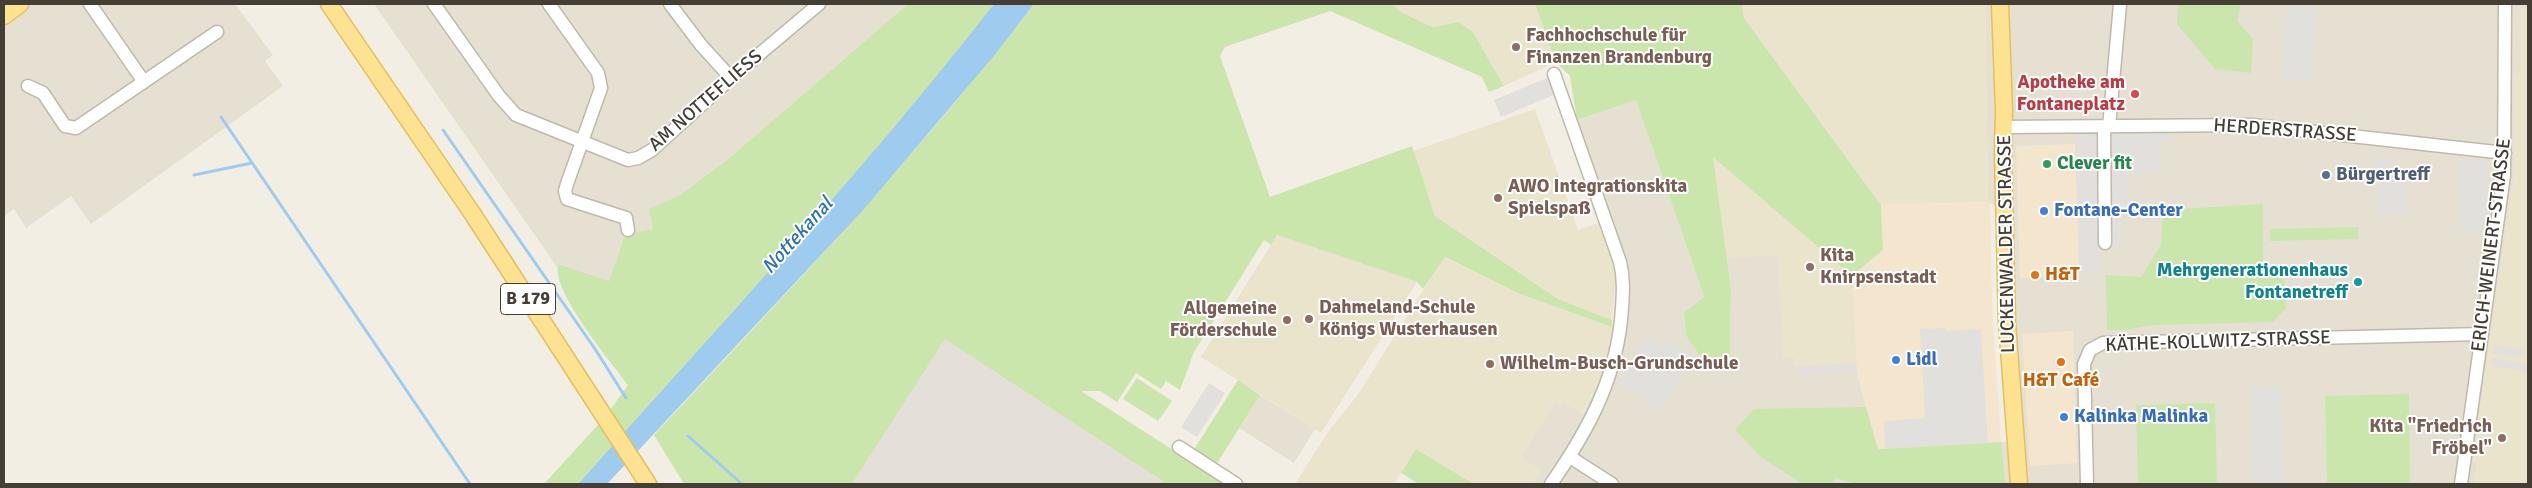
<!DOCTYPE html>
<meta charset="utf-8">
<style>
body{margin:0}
#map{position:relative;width:2532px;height:488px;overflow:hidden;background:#f2eee4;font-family:Signika,sans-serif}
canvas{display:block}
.frame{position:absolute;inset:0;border:5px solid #443e34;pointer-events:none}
</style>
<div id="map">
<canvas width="2532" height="488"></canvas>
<div class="frame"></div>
</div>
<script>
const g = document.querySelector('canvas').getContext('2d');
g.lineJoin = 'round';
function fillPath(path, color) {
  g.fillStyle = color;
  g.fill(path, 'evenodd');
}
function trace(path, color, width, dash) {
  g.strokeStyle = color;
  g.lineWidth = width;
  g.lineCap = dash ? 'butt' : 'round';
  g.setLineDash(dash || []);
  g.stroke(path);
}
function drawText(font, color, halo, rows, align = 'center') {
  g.font = font + ' Signika,sans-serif';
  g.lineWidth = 4;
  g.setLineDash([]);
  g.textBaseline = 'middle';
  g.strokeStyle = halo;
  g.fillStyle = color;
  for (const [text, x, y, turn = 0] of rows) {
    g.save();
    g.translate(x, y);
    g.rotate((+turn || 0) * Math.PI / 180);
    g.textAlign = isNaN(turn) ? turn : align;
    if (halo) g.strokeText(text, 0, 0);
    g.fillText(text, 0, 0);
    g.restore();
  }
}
fillPath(new Path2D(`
 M4,4H235L273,55L265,61L283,86L91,224L71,196L26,228L14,209L4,216Z
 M374,4H908L728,159L680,195L650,209L653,229L625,234L609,281L558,264L557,267Z
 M1985,4H2528V8H2520V71L2514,176L2473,460L2478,462L2475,484H1532L1541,471L1520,457L1555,402H1564L1583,414L1603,373L1612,327L1626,323L1628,265L1577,120L1636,100L1704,297L1684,312L1686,336L1708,367L1730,355L1731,289L1713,157L1852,276L1857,372L1877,449L2020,441L2013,213L1988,202Z
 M1260,395L1315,429L1294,463L1239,428Z`), '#e6e0d2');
fillPath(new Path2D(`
 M2075,144L2079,276L2020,278L2016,146Z
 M1990,202L1992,305L2001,442L1877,449L1857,372L1852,276L1883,250L1881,205Z
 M2073,331L2077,463L2030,466L2022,334Z`), '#f4e6ce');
fillPath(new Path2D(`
 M945,338L1164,482L1162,484H852Z`), '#e4dfd9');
fillPath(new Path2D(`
 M1393,4H1535L1556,62L1504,86L1473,32L1459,22L1432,27L1401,12Z
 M1742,4H1985L1988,202L1881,205L1744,18Z
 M2520,8H2528V484H2475L2478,462L2473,460L2514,176V75L2520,71Z
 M1535,109L1578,230L1598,223L1616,274L1612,320L1558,299L1435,216L1413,151Z
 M1713,157L1852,276L1857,363L1795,366L1794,357H1783L1778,255L1727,258Z
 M1277,235L1417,282L1321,433L1201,357Z
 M1444,257L1520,294L1612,327L1603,373L1582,414L1564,402L1561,406L1555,403L1520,457L1541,471L1532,484H1474L1416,449L1394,484H1295L1328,432L1359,393Z`), '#ebe4cd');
fillPath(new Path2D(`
 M908,4H990L993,6C863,173 718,327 578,484H544L605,417L628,385C611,362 551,291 558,264L609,281L625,234L653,229L649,209L680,195L728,159Z
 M1034,4H1393L1401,12L1432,27L1459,22L1473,32L1504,86L1489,92L1482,77L1330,11L1225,47L1220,56L1270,197L1412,146L1435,216L1558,299L1612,320V327L1520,294L1445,257L1423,289L1417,282L1277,235L1271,245L1264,240L1194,352L1180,390L1166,381L1161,389L1136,373L1117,402L1100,391H1081L1226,484H1162L1164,482L945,339L852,484H684L654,435C785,295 917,156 1034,4Z
 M1535,4H1742L1744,18L1881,205L1883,250L1852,276L1713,157L1731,289L1730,355L1708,367L1686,336L1684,312L1704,297L1636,100L1577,120L1570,76L1556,62Z
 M2178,4H2241L2237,21L2253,39L2251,73L2215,69L2177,24Z
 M2263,204V274L2284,279L2286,308L2273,322L2152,325L2126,330H2107L2106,275L2141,277L2161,245L2163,210Z
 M2358,227V239L2270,241V229Z
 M1137,378L1172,401L1158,421L1123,399Z
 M1238,380L1260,395L1216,465L1193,451Z
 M2409,394L2410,484H2327L2325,396Z
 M2215,403L2217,484H2138L2136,405Z
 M1866,407L1878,449L2001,442L2005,484H1856L1836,478L1831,484H1803L1762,458L1735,430L1754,409Z
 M1416,449L1474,484H1419L1401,473Z`), '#cae6ac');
fillPath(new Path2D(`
 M2289,4H2318L2311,81L2281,78Z
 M1549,77L1556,94L1501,117L1494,100Z
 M2169,131V142H2161V171L2128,172V214L2120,215V242L2098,255V272L2081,273L2076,135Z
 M2394,159V171H2405L2406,214H2378L2377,160Z
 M2458,161H2486L2488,233H2467L2466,227H2460Z
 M1946,328L1947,331L1981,329L1988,443L1885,449L1884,421L1925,418L1920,329Z
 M1647,336L1663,347L1667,340L1694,357L1660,410L1617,383Z
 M2494,345L2524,350L2523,358L2493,353Z
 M2492,358L2528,364V372L2491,366Z
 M1856,365V372L1798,375L1797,368Z
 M1209,383L1225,393L1197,437L1181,427Z
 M2281,387L2284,484H2254L2251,388Z`), '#e2e0dc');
fillPath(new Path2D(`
 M994,4H1034L993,57L864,209L607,484H578C719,326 864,171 994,4Z`), '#9fcbef');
trace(new Path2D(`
 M221,117L470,484
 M443,130L595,349L626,398
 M194,175L252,163
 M688,436L742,484`), '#9fcbef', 3);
const minor = new Path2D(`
 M90,4L144,82
 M434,4L499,96L516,115L628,160L638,158L652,150L731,78L819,4
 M549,4L598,73L601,88L567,184L565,191L567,199L626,218L628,230
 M670,4L701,45L731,78
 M28,86L43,93L65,126L76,128L217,32
 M2004,127L2252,125L2505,153
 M2104,127L2105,243
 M2109,127L2120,4
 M1179,447L1236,484
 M1570,457L1612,484
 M1551,484C1589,429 1618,376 1622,308C1623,293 1624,278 1620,262L1554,74
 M2087,484L2084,364L2090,350L2103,343L2482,334
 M2461,484L2504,175L2505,4`);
const major = new Path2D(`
 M329,4L472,213L648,484
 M2000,4L2004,111L2003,153L2007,322L2019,484
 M4,16L20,4`);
trace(minor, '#c0b9a9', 15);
trace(major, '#e2c061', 19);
trace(minor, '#fff', 12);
trace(major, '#fde391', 16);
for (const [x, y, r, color] of [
 [1516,47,5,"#8d6e63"],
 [2135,94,5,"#e0444e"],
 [2047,164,5,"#2e9e5b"],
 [2326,175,5,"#5c6f8a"],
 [1498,198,5,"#8d6e63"],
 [2044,211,5,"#3f7fe0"],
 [1810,267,5,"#8d6e63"],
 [2035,275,5,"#e8710a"],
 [2358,282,5,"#0f9aa8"],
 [1309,319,5,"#8d6e63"],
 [1287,320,5,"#8d6e63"],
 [1896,360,5,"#3f7fe0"],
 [2061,362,5,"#e8710a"],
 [1490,364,5,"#8d6e63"],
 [2064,417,5,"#3f7fe0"],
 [2502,438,5,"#8d6e63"]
]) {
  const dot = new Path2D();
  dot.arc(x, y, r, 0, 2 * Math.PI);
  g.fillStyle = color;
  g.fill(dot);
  trace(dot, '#fff', 2);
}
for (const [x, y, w] of [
 [528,299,55]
]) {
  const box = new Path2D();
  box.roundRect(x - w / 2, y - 15.5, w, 31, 4);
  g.fillStyle = '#fff';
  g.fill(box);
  trace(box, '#443e34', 1);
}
drawText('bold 18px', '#443e34', null, [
 ["B 179",528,299]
]);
drawText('bold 19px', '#785e54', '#fff', [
 ["Fachhochschule für",1526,36],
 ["Finanzen Brandenburg",1526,58],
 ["AWO Integrationskita",1508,187],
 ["Spielspaß",1508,209],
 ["Kita",1820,256],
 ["Knirpsenstadt",1820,278],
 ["Dahmeland-Schule",1319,308],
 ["Königs Wusterhausen",1319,330],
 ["Allgemeine",1277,309,"right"],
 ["Förderschule",1277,331,"right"],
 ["Wilhelm-Busch-Grundschule",1500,364],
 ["Kita \"Friedrich",2492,427,"right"],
 ["Fröbel\"",2492,449,"right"]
], 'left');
drawText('bold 19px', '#be3a42', '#fff', [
 ["Apotheke am",2125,83],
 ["Fontaneplatz",2125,105]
], 'right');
drawText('19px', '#443e34', '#fff', [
 ["AM NOTTEFLIESS",706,101,-41],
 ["HERDERSTRASSE",2285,131,4],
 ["LUCKENWALDER STRASSE",2007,244,-91],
 ["ERICH-WEINERT-STRASSE",2492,245,-83],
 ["KÄTHE-KOLLWITZ-STRASSE",2218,342,-2]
]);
drawText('bold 19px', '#27864d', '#fff', [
 ["Clever fit",2057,164]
], 'left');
drawText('bold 19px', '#4e5e75', '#fff', [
 ["Bürgertreff",2336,175]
], 'left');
drawText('bold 19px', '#366cbe', '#fff', [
 ["Fontane-Center",2054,211],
 ["Lidl",1906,360],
 ["Kalinka Malinka",2074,417]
], 'left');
drawText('bold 19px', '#0d838f', '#fff', [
 ["Mehrgenerationenhaus",2348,271],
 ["Fontanetreff",2348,293]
], 'right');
drawText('bold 19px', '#c56008', '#fff', [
 ["H&T",2045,275],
 ["H&T Café",2061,381,"center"]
], 'left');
drawText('italic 20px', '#2e73ae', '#fff', [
 ["Nottekanal",798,236,-48]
]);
</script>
